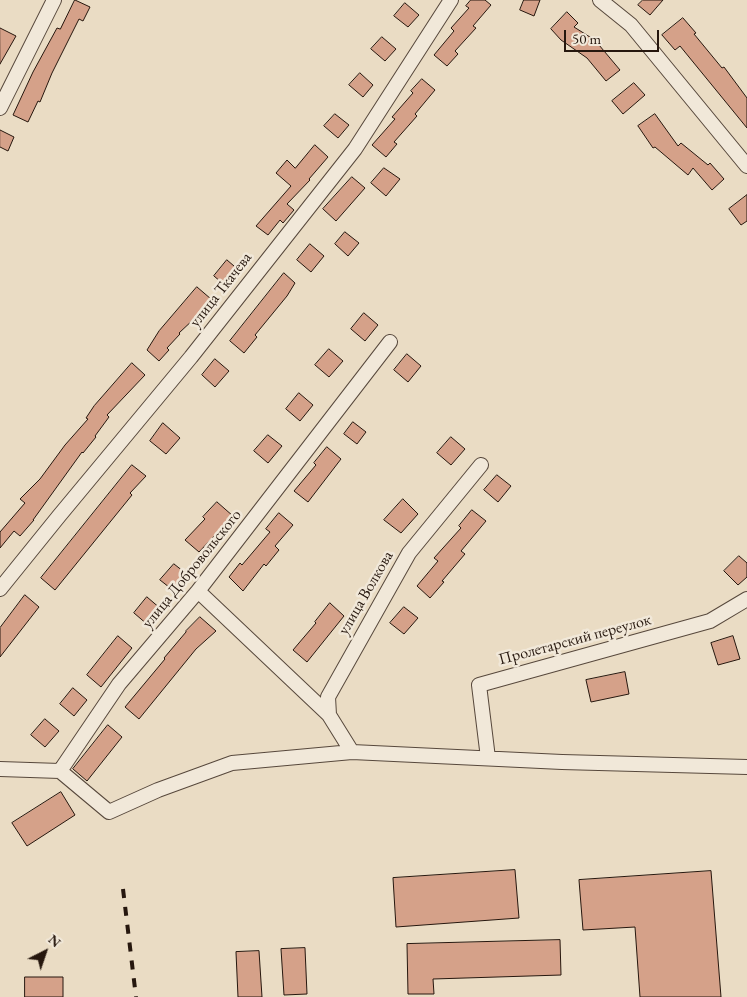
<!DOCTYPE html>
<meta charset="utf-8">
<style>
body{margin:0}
#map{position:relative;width:747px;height:997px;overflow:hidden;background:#eadcc4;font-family:"EB Garamond",serif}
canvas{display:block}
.north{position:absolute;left:20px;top:927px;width:50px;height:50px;-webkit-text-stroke:4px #f1e8d9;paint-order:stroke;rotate:41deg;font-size:14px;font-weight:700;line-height:20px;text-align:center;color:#26170e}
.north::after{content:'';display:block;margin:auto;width:18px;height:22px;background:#26170e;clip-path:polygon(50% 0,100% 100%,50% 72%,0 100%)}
.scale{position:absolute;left:564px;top:30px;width:95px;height:22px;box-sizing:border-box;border:2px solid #26170e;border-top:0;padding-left:6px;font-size:15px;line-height:18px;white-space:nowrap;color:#26170e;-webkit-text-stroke:4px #f1e8d9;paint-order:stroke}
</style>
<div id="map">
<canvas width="747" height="997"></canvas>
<div class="north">N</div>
<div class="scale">50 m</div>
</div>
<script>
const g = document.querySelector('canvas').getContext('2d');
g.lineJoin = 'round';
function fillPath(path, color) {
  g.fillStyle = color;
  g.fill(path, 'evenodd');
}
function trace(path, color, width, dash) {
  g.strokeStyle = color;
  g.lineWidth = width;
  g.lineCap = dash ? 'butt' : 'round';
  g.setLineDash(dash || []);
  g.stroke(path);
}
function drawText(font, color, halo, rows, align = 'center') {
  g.font = font + ' "EB Garamond",serif';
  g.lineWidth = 5;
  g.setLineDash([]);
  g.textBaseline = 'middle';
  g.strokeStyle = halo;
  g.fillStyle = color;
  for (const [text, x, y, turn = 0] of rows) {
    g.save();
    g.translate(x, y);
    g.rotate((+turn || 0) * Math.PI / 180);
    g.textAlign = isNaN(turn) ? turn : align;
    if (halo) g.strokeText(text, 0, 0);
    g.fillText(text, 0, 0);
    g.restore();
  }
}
const building = new Path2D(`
 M75,0L90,7L83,21L79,19L52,73L40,102L38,101L28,122L13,115L33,72L57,28L60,29Z
 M471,0H485L491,5L473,26L476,28L455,51L458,54L447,66L434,55L454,31L451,28L469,8L466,6Z
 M524,0H540L534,16L520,10Z
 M643,0H663L650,15L638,5Z
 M405,3L419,15L408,27L394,16Z
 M567,12L578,23L574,27L601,44L599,45L620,70L606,81L587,58L561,40L551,29Z
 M683,18L696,33L694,34L722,68L724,67L747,98V128L680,46L675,50L662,35Z
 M0,28L16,36L0,64Z
 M382,37L396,49L385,61L371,49Z
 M360,73L373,85L363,97L349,85Z
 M422,79L435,90L415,114L417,116L394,142L397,144L386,157L372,145L395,119L392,117L413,93L411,91Z
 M634,83L645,95L623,114L612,101Z
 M335,114L349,125L338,138L324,126Z
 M655,114L678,146L681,143L708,165L710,163L724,179L712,190L693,168L688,175L655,147L653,148L638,126Z
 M0,130L14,137L8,151L0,147Z
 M315,145L328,157L309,179L310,180L287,204L294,210L283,223L280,220L268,235L256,226L291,186L276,173L287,160L295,168Z
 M384,168L400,179L386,196L371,183Z
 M352,177L365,188L336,221L323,209Z
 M747,195V221L741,225L729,209Z
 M345,232L359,243L348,256L335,244Z
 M310,244L324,256L311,272L297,260Z
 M227,260L241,272L228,288L214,276Z
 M284,273L295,283L287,296L255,335L257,337L244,353L230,341Z
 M197,287L211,299L195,318L179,333L180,334L167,348L169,350L159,361L147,350L159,331Z
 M364,313L378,325L365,341L351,329Z
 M329,349L343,361L329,377L315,365Z
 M407,354L421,366L408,382L394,370Z
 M215,359L229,371L215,387L202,375Z
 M132,363L145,375L107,415L109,417L95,436L96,437L83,453L82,452L33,520H34L20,536L14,531L0,548V532L25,503L20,499L40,479L65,445L88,419L86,418L94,406Z
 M299,393L313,405L300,421L286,409Z
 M353,422L366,432L357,444L344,434Z
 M163,423L180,438L166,454L150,441Z
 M268,435L282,446L268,463L254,451Z
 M451,437L465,449L451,465L437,453Z
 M327,447L341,459L308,502L294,491L316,465L314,463Z
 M132,465L146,476L130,493L132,495L55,590L41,578Z
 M497,475L511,486L498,502L484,490Z
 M403,499L418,514L401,533L384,520Z
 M217,502L233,516L199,552L185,540L205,519L203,517Z
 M472,510L486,521L461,551L465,554L442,581L444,582L430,598L417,586L438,561L434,558L461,528L459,526Z
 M279,513L293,525L275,546L279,550L266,566L264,564L243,591L229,577L240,563L242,565L270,532L266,529Z
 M739,556L747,563V577L738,585L724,571Z
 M174,564L188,575L174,591L160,580Z
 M25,595L39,607L0,657V628Z
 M147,597L161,609L148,625L134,613Z
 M330,603L344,616L307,662L293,650L316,623L315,622Z
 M404,607L418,618L404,634L390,623Z
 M200,617L216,631L196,649L139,719L125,707L165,659L164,658L186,632V631Z
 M118,636L132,648L101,687L87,675Z
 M733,636L740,659L718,665L711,643Z
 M625,672L629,694L591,702L586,680Z
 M73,688L87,700L74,716L60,704Z
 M45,719L59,731L45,747L31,735Z
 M108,725L122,737L87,781L73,769Z
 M61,792L75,815L27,846L12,823Z
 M515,870L519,918L396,927L393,878Z
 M711,871L721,997H640L635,927L583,930L579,880Z
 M560,940L561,975L433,979L434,994H408L407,944Z
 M305,948L307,994L284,995L281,949Z
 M259,951L262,997H238L236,952Z
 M25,977H63V997H25Z`);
fillPath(building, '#d5a189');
trace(building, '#26170e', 1);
const street = new Path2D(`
 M600,0L631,25L747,166
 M0,108L54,0
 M0,589L59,516L191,357L355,149L451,0
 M198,591L329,715
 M352,752L329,715L328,697L409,553L481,465
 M488,758L479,685L710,621L747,599
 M0,769L60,771L119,684L198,591L390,342
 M60,771L109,812L158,790L232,763L352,752L562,762L747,767`);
trace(street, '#57483c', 16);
trace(street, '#f1e8d9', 14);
trace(new Path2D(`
 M123,889L136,997`), '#26170e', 4, [9, 9]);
drawText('16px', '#26170e', '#f1e8d9', [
 ["улица Ткачева",221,290,-52],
 ["улица Добровольского",192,569,-51],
 ["улица Волкова",366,593,-60],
 ["Пролетарский переулок",575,640,-15]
]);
</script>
